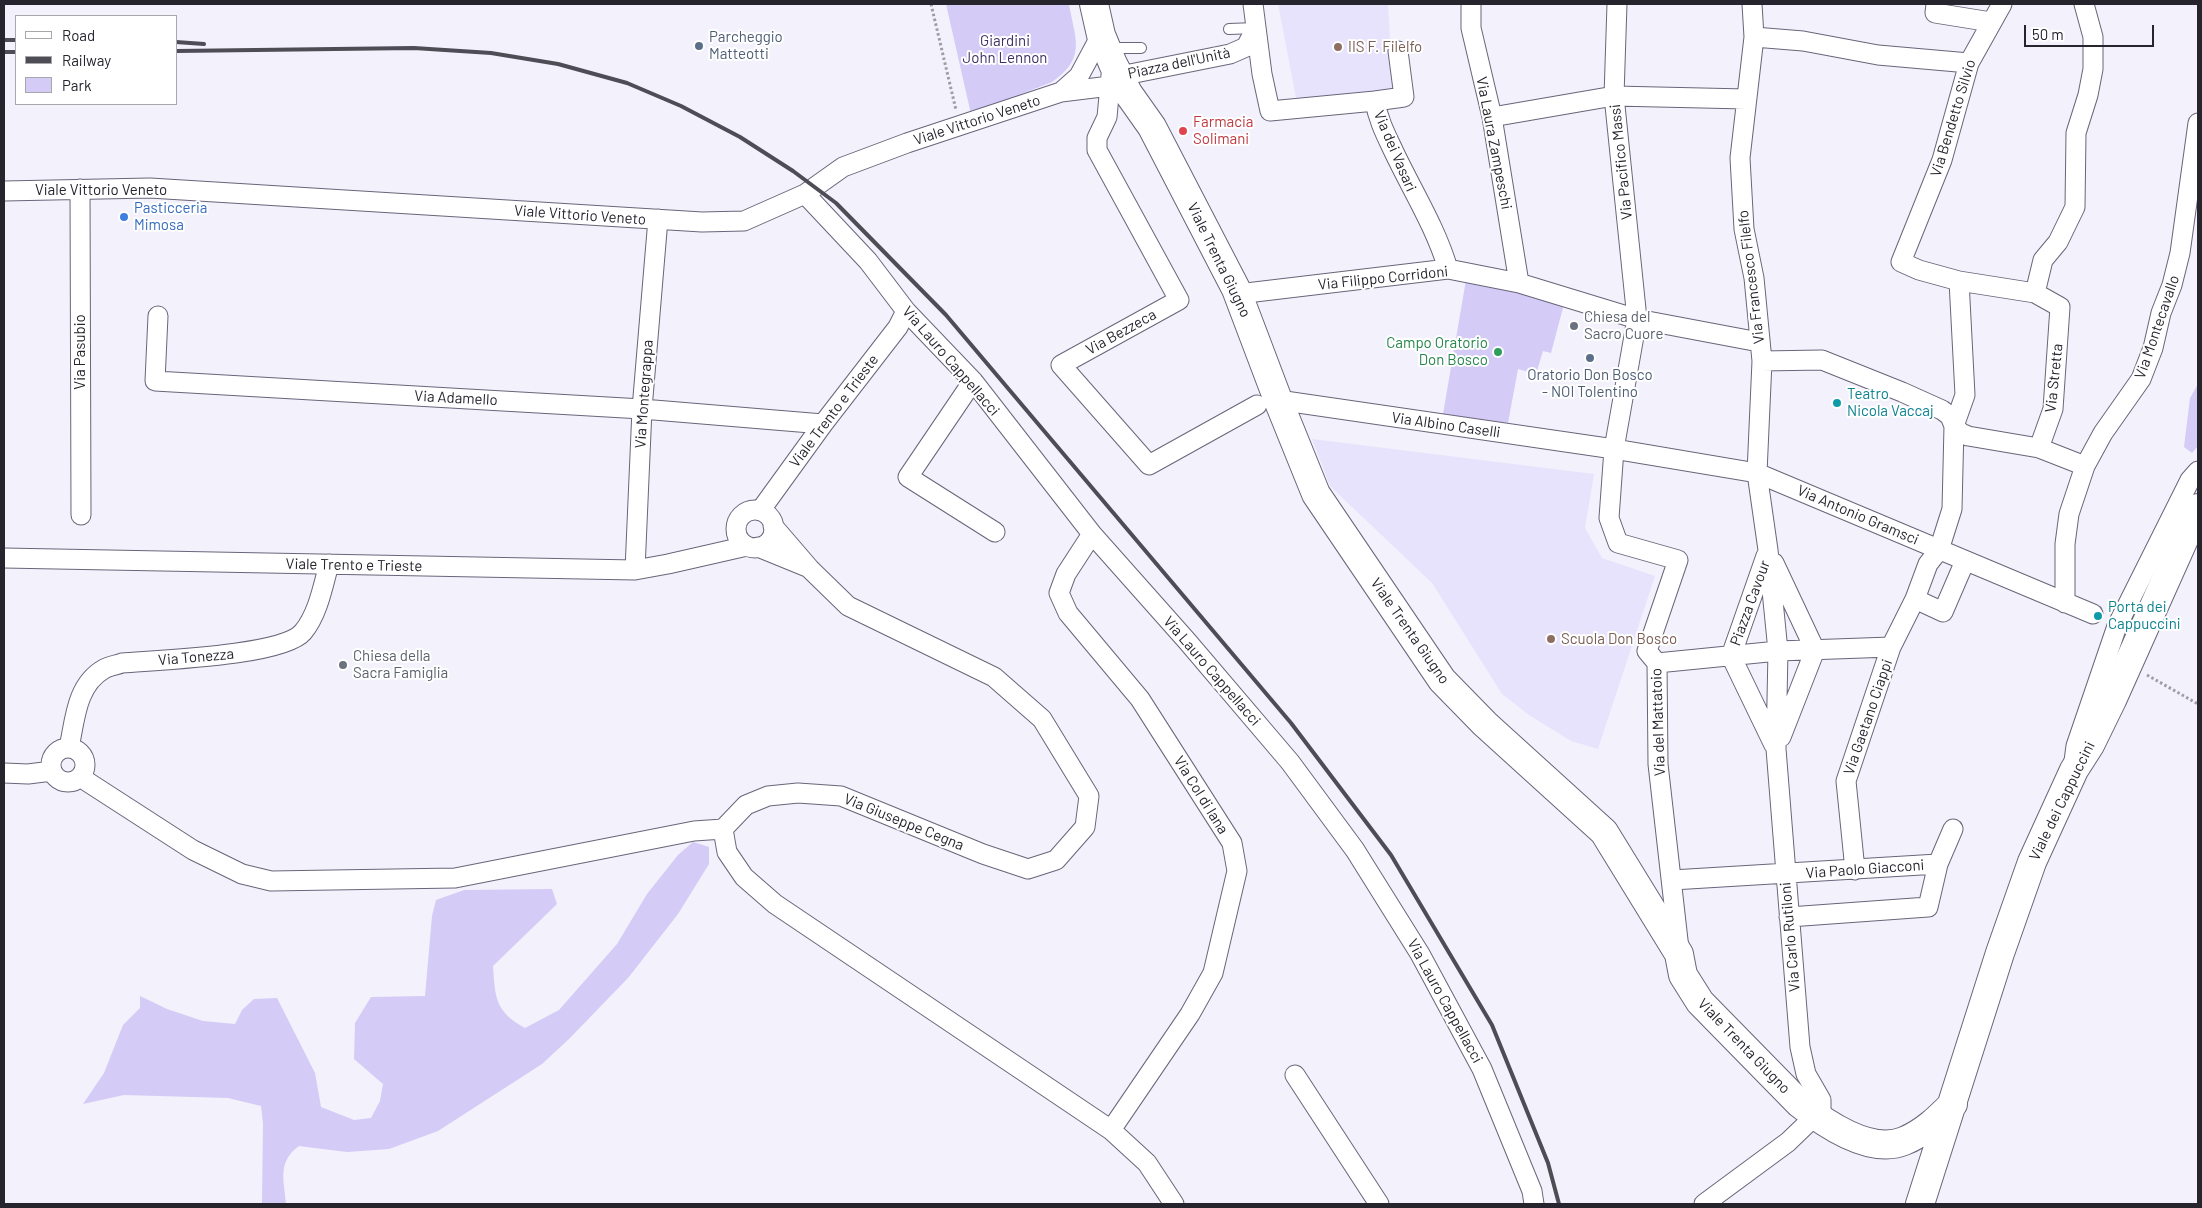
<!DOCTYPE html>
<meta charset="utf-8">
<style>
body{margin:0}
#map{position:relative;width:2202px;height:1208px;overflow:hidden;background:#f3f1fb;font-family:Barlow,sans-serif}
canvas{display:block}
.frame{position:absolute;inset:0;border:5px solid #26242d;pointer-events:none}
.legend{position:absolute;left:15px;top:15px;width:162px;height:90px;box-sizing:border-box;background:#fff;border:1px solid #a8a7ab;margin:0;padding:6px 9px;list-style:none;font-size:15px;color:#26242d}
.legend li{display:flex;align-items:center;gap:10px;height:25px}
.legend b{width:25px;border:1px solid #a8a7ab}
.scale{position:absolute;left:2024px;top:25px;width:130px;height:22px;box-sizing:border-box;border:2px solid #26242d;border-top:0;padding-left:6px;font-size:15px;line-height:18px;white-space:nowrap;color:#26242d;-webkit-text-stroke:4px #fff;paint-order:stroke}
</style>
<div id="map">
<canvas width="2202" height="1208"></canvas>
<div class="frame"></div>
<ul class="legend">
<li><b style="height:6px;background:#fff"></b>Road</li>
<li><b style="height:6px;background:#4e4c55"></b>Railway</li>
<li><b style="height:14px;background:#d4cbf6"></b>Park</li>
</ul>
<div class="scale">50 m</div>
</div>
<script>
const g = document.querySelector('canvas').getContext('2d');
g.lineJoin = 'round';
function fillPath(path, color) {
  g.fillStyle = color;
  g.fill(path, 'evenodd');
}
function trace(path, color, width, dash) {
  g.strokeStyle = color;
  g.lineWidth = width;
  g.lineCap = dash ? 'butt' : 'round';
  g.setLineDash(dash || []);
  g.stroke(path);
}
function drawText(font, color, halo, rows, align = 'center') {
  g.font = font + ' Barlow,sans-serif';
  g.lineWidth = 4;
  g.setLineDash([]);
  g.textBaseline = 'middle';
  g.strokeStyle = halo;
  g.fillStyle = color;
  for (const [text, x, y, turn = 0] of rows) {
    g.save();
    g.translate(x, y);
    g.rotate((+turn || 0) * Math.PI / 180);
    g.textAlign = isNaN(turn) ? turn : align;
    if (halo) g.strokeText(text, 0, 0);
    g.fillText(text, 0, 0);
    g.restore();
  }
}
fillPath(new Path2D(`
 M1278,4H1388L1393,91L1296,98Z
 M1312,439L1594,474L1585,528L1602,558L1655,576L1598,749L1571,741L1529,715L1502,694L1432,583L1330,486Z`), '#e8e3fd');
fillPath(new Path2D(`
 M946,4H1069C1075,39 1087,58 1052,82L971,114Z
 M1466,280L1564,304L1551,353L1543,351L1536,374L1518,369L1508,423L1443,414Z
 M2198,384V446L2192,453L2184,447L2190,398Z
 M693,842L709,847V864L678,914L628,978L569,1039L542,1064L438,1131L389,1149L347,1152L299,1146C277,1162 284,1180 286,1204H262L263,1123L261,1106L228,1098L124,1095L83,1104L104,1073L123,1025L140,1008V996L167,1009L203,1021L235,1024L242,1010L254,999L277,998L315,1073L321,1107L354,1120L371,1118L380,1101L383,1084L354,1059L355,1023L371,997L425,996L432,916L436,900L464,890L552,889L557,904L493,966C495,997 495,1012 525,1028L559,1010L617,944L647,894L678,855Z`), '#d4cbf6');
const lane = new Path2D(`
 M1229,29L1256,28
 M1108,48H1141`);
const street = new Path2D(`
 M1253,4L1262,74L1270,111L1375,101C1378,120 1386,135 1394,152C1412,190 1436,228 1448,269
 M1471,4V28L1492,117L1519,283
 M1617,4L1614,96L1637,319L1614,449L1609,518L1618,543L1678,560L1647,651L1657,663L1658,764L1679,949
 M1752,4L1754,37L1740,158L1744,229L1754,278L1762,361L1757,473L1768,550L1778,651L1776,749L1800,1047L1806,1074L1821,1100V1120
 M1936,4L1935,13L1991,22
 M2002,4L1969,63L1942,160L1901,262L1919,270L1959,281L2035,293L2060,307L2053,409L2039,448
 M1754,37L1803,41L1878,55L1969,63
 M1111,75L1107,117L1097,138V150L1179,300L1061,365L1149,465L1257,405
 M1120,76L1230,54L1246,47L1256,28
 M1061,92L1079,76L1101,35
 M1375,101L1404,97L1398,51
 M1492,117L1614,96L1746,99
 M80,189L81,515
 M4,191L150,188L702,222L744,221L805,194L843,167L907,143L1061,92L1110,86L1128,93
 M805,194L868,261L906,311L973,381L1092,534L1187,641L1290,762L1355,850L1420,954L1482,1069L1532,1191L1534,1204
 M2035,293L2043,260L2058,242L2075,207L2076,133L2088,95L2093,69V37L2084,4
 M1238,294L1448,269L1519,283L1637,319L1759,342
 M158,316L155,381L642,409L823,424
 M1762,361L1822,360L1902,392L1942,410L1950,416L1954,426L1961,433L1968,436L2039,448L2085,466
 M973,381L908,477L995,532
 M1278,400L1614,449L1757,473L2093,614
 M736 529a19 19 0 1 1 38 0a19 19 0 1 1-38 0Z
 M760,511L823,424L898,327L906,311
 M773,526L810,569L848,606L994,677L1042,719L1089,796L1085,827L1056,860L1028,869L983,854L841,796L798,793L768,796L746,805L723,829L727,852L744,877L775,904L1111,1130L1147,1163L1174,1204
 M1092,534L1066,574L1059,593L1068,613L1140,699L1232,843L1237,871L1213,973L1190,1014L1111,1130
 M758,547L807,567
 M1766,556L1731,656L1774,745
 M4,558L635,570L668,564L747,546
 M1774,563L1815,650L1781,737
 M635,570L642,409L658,219
 M1915,599L1943,612L1965,561
 M2065,603V544L2069,514L2085,466L2103,433L2141,379L2153,348L2161,313L2172,285L2180,253L2198,123
 M1657,663L1778,651L1891,647
 M69,748C75,720 76,685 104,669C109,666 117,665 122,663C157,660 283,656 303,632C318,614 323,586 329,564
 M51 765a17 17 0 1 1 34 0a17 17 0 1 1-34 0Z
 M2074,761L2076,746L2117,626L2190,480L2198,471
 M4,773L28,774L52,771
 M80,777L193,850L242,874L271,881L455,878L694,831L723,829
 M1855,870L1846,781L1891,647L1915,599L1928,564L1939,550L1952,509L1954,426L1965,395L1959,281
 M1672,880L1938,864
 M1789,917L1928,907L1938,864L1953,829
 M1295,1075L1379,1204
 M1704,1204L1788,1142L1815,1116`);
const secondary = new Path2D(`
 M1094,4L1101,35L1113,64L1128,93L1152,127L1236,289L1278,400L1316,494L1442,680L1485,724L1604,832L1679,954L1683,975L1700,1002L1799,1103C1824,1123 1870,1155 1904,1141C1924,1133 1939,1118 1953,1104
 M1920,1204L2000,953L2032,862L2074,770L2090,745L2112,700L2198,508`);
trace(lane, '#69657a', 12);
trace(street, '#69657a', 21);
trace(secondary, '#69657a', 30);
trace(new Path2D(`
 M931,4L956,110
 M2147,675L2198,704`), '#9e9ca5', 3, [2.5, 2.5]);
trace(lane, '#fff', 10);
trace(street, '#fff', 19);
trace(secondary, '#fff', 28);
trace(new Path2D(`
 M4,40H16
 M176,42L204,44
 M176,51L414,48L491,53L558,64L627,83L681,106L740,137L793,171L836,203L946,315L1291,723L1391,855L1492,1025L1548,1163L1559,1204
 M4,52H16`), '#4e4c55', 4);
for (const [x, y, r, color] of [
 [699,46,5,"#5c6f8a"],
 [1338,47,5,"#8d6e63"],
 [1183,131,5,"#e0444e"],
 [124,217,5,"#3f7fe0"],
 [1574,326,5,"#6b7280"],
 [1498,352,5,"#2e9e5b"],
 [1590,358,5,"#5c6f8a"],
 [1837,403,5,"#0f9aa8"],
 [2098,616,5,"#0f9aa8"],
 [1551,639,5,"#8d6e63"],
 [343,665,5,"#6b7280"]
]) {
  const dot = new Path2D();
  dot.arc(x, y, r, 0, 2 * Math.PI);
  g.fillStyle = color;
  g.fill(dot);
  trace(dot, '#fff', 2);
}
drawText('15px', '#4e5e75', '#fff', [
 ["Parcheggio",709,37],
 ["Matteotti",709,54],
 ["Oratorio Don Bosco",1590,375,"center"],
 ["- NOI Tolentino",1590,392,"center"]
], 'left');
drawText('15px', '#3e3066', '#fff', [
 ["Giardini",1005,41],
 ["John Lennon",1005,58]
]);
drawText('15px', '#785e54', '#fff', [
 ["IIS F. Filelfo",1348,47],
 ["Scuola Don Bosco",1561,639]
], 'left');
drawText('15px', '#26242d', '#fff', [
 ["Piazza dell'Unità",1179,63,-12],
 ["Via Bendetto Silvio",1953,118,-73],
 ["Viale Vittorio Veneto",977,120,-18],
 ["Via Laura Zampeschi",1494,143,79],
 ["Via dei Vasari",1395,151,67],
 ["Via Pacifico Massi",1621,162,-96],
 ["Viale Vittorio Veneto",101,190],
 ["Viale Vittorio Veneto",580,215,4],
 ["Viale Trenta Giugno",1219,260,64],
 ["Via Francesco Filelfo",1751,277,-97],
 ["Via Filippo Corridoni",1383,278,-6],
 ["Via Montecavallo",2157,327,-71],
 ["Via Bezzeca",1121,332,-29],
 ["Via Pasubio",80,352,-90],
 ["Via Lauro Cappellacci",951,361,49],
 ["Via Stretta",2054,378,-84],
 ["Via Montegrappa",644,394,-86],
 ["Via Adamello",456,398,3],
 ["Viale Trento e Trieste",834,411,-53],
 ["Via Albino Caselli",1446,425,8],
 ["Via Antonio Gramsci",1858,515,23],
 ["Viale Trento e Trieste",354,565,1],
 ["Piazza Cavour",1750,603,-70],
 ["Viale Trenta Giugno",1410,631,55],
 ["Via Tonezza",196,657,-5],
 ["Via Lauro Cappellacci",1212,671,49],
 ["Via Gaetano Ciappi",1868,717,-71],
 ["Via del Mattatoio",1658,722,-92],
 ["Via Col di lana",1201,795,58],
 ["Viale dei Cappuccini",2062,801,-64],
 ["Via Giuseppe Cegna",904,822,22],
 ["Via Paolo Giacconi",1865,869,-4],
 ["Via Carlo Rutiloni",1790,937,-95],
 ["Via Lauro Cappellacci",1445,1001,61],
 ["Viale Trenta Giugno",1744,1046,46]
]);
drawText('15px', '#be3a42', '#fff', [
 ["Farmacia",1193,122],
 ["Solimani",1193,139]
], 'left');
drawText('15px', '#366cbe', '#fff', [
 ["Pasticceria",134,208],
 ["Mimosa",134,225]
], 'left');
drawText('15px', '#5b616d', '#fff', [
 ["Chiesa del",1584,317],
 ["Sacro Cuore",1584,334],
 ["Chiesa della",353,656],
 ["Sacra Famiglia",353,673]
], 'left');
drawText('15px', '#27864d', '#fff', [
 ["Campo Oratorio",1488,343],
 ["Don Bosco",1488,360]
], 'right');
drawText('15px', '#0d838f', '#fff', [
 ["Teatro",1847,394],
 ["Nicola Vaccaj",1847,411],
 ["Porta dei",2108,607],
 ["Cappuccini",2108,624]
], 'left');
</script>
